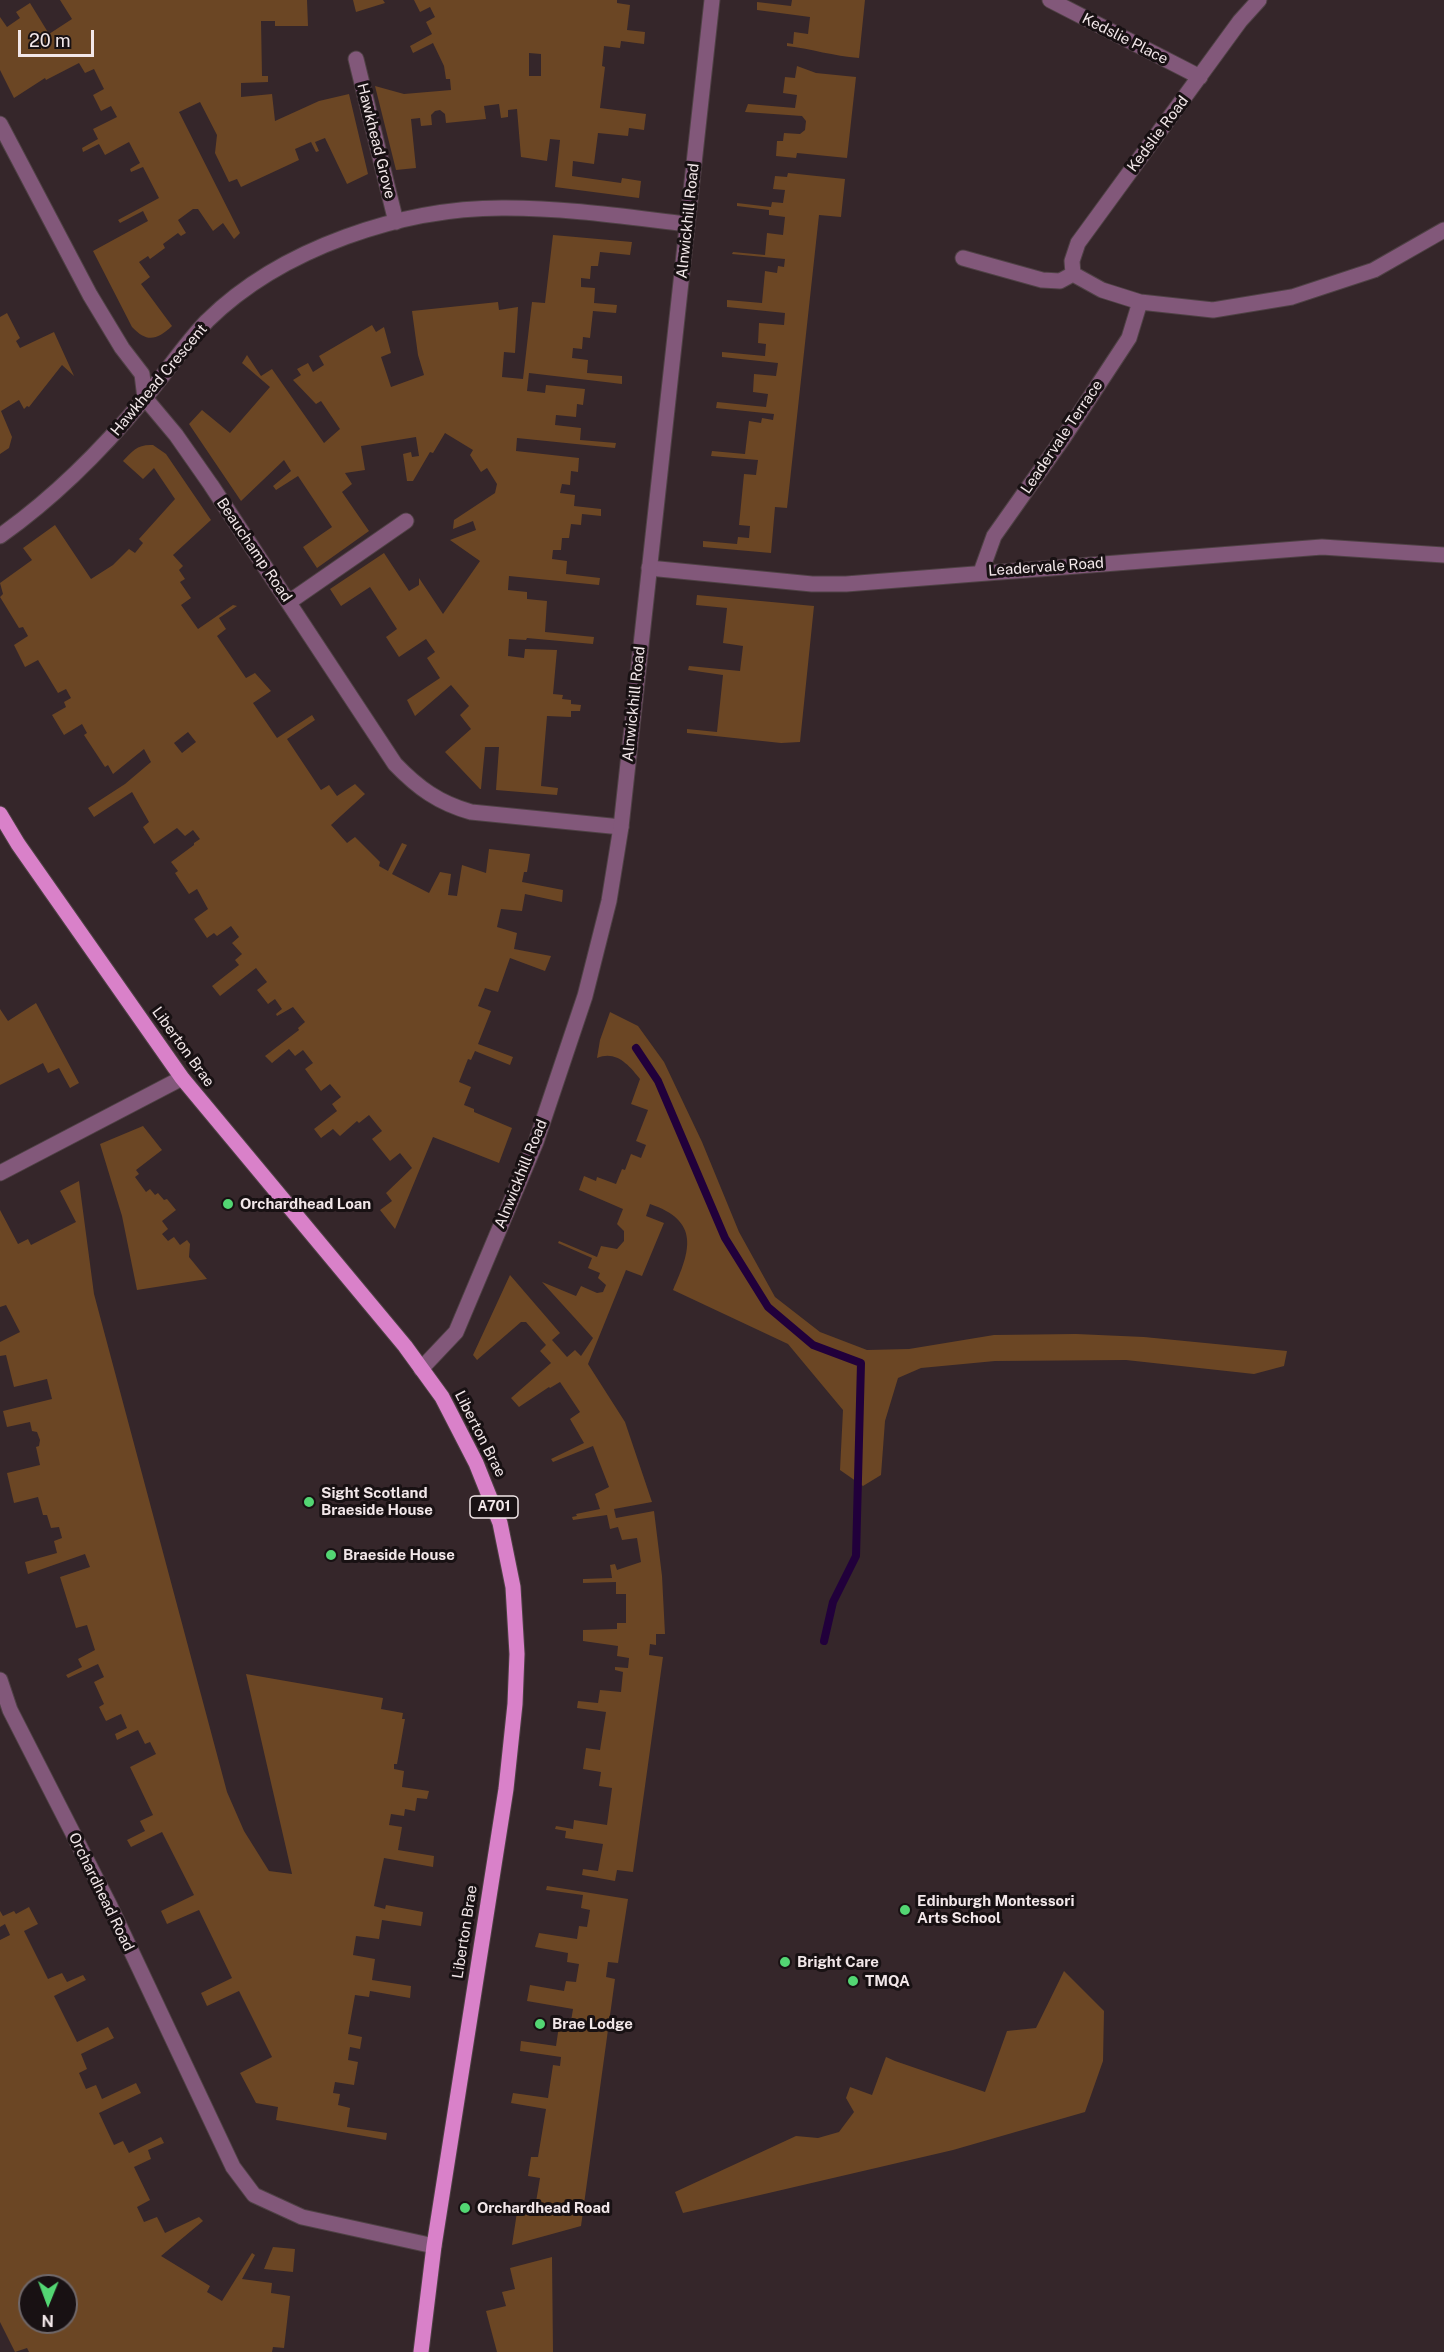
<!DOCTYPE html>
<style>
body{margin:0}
#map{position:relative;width:1444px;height:2352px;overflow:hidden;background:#35262a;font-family:"Public Sans",sans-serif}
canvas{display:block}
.north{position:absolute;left:18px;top:2274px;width:60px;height:60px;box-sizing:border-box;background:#181113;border:2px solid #6f6769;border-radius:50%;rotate:181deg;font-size:16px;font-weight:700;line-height:24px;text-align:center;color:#f2e7e9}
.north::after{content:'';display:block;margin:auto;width:21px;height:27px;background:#53d673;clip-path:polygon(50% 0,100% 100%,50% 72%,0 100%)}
.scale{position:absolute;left:18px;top:30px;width:76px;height:27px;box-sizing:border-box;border:3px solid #f2e7e9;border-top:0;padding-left:8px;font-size:18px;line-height:21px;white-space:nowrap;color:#f2e7e9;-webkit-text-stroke:4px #181113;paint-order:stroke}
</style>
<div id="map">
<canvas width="1444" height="2352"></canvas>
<div class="north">N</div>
<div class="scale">20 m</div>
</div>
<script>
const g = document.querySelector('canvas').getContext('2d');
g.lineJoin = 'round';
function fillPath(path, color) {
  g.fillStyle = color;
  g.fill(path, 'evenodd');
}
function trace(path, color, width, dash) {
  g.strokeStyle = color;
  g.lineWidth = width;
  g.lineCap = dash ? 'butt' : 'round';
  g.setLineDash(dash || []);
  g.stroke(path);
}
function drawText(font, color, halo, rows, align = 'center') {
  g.font = font + ' "Public Sans",sans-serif';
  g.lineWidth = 6;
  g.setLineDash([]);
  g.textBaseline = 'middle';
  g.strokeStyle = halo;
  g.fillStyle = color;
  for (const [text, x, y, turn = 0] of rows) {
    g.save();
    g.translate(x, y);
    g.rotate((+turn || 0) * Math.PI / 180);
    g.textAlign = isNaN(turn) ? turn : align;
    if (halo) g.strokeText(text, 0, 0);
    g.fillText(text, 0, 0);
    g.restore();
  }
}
fillPath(new Path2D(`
 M60,0H307L308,26H275V21H261L262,76H268V82L241,83V97L272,94L275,121L319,101L349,94L368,174L347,184L325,138L315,142L319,151L316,152L311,142L295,149L299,160L241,187L237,179L229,182L215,153L217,135L200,102L179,112L240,233L234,239L223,223L213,231L198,209H193L178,220L186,233L181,236L178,233L163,244L165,248L150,259L148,256L139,262L150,277L141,284L172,326C157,340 147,343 132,327L93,251L148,221L143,211L120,223L118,220L159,198L143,167L131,172L130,169L140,163L129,142L105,155L99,144L83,152L82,148L98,139L93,129L117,117L111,106L101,111L93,95L104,89L94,69L85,73L79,63L46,80L45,78L14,98L0,70V17L7,27L20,18L16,12L30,3L49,34L72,19Z
 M353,0H383L385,3L356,12Z
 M414,0H617V3L630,5L627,30L645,32L644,44L621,41L620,48L604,46L602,66L605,67L600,108L646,114L644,130L629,128L628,136L598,133L594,164L573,161L572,176L621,183L622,178L641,181L639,198L555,187L560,140L550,139L547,161L521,157L517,109L508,110V117L501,118L499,104L484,106L486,119L446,123L445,114L440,110L435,111L431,115L432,125L421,126L420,118L411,119L416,168L396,170L375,86L404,94L451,90L450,79H446L444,66L433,43L413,53L410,46L432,34L426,22L435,17L430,7L420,12ZM529,53L541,54V76H529Z
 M792,0H865L859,58C833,56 812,49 787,46V43L793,44L794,32L808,34L810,17L757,10V2L791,6Z
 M797,66L816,73L856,77L847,158L797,153L796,158L776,156L777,141H783L784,133L800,134L805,130L806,121L802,116L745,112L748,104L795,108L797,95L783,93L785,77L795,78Z
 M788,173L845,179L841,217L819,215L787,508L775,507L771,553L703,547V541L737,544L738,537L749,538L750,526L739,525L744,474L756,475L758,460L711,456L712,451L745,454L749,421L761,423L762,418L773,420L774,414L716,408L717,402L766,407L768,394L753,392L754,374L776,376L778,363L722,357V352L765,356L766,344L758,343L759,323L784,325L785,313L727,307V300L762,303L765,271L777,273L778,266L784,267L785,259L732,254L733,252L765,255L767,233L783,235L785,217L769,215V210L737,206V203L771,207L772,202L783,203L785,190L773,189L775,176L787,177Z
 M553,235L632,242L630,255L600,252L598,266H591L590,279L581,278V287L595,288L594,303L617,305L616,313L593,311L590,338L583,337L582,349L573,348L572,358L588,360L587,373L622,376V384L529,373L527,391L545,393L546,385L585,389L583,405L577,404L576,417L556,415L555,425L581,428L580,440L616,443L615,448L517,438L516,451L579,458L578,472L571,471L570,485L562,484L560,493L575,495L574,506L601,509V516L582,514L581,525L571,524L569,538H562L561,550H553L552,559L567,561L566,574L600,578L599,585L509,576L508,590L527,592V599L547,601L545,632L594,637L593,644L527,638L526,640L509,639L508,656L524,658L525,649L557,650L553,694L563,695L562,699L571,700V704L581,705L580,711H571V717L547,716L541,786L558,788L557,795L496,790L499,747H485L481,789H480L445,752L471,729L460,715L469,706L451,685L415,716L407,700L440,678L427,658L435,652L426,639L399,657L386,637L397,629L370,587L341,606L330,589L384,553L409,591L419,585V578L443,614L480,561L450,540L476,530L473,521L453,529L454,520L495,493L497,484L487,468L481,472L470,455L473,450L445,433L433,453L430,452L413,481H407L403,454L411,452L412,457L419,456L416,437L361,446L365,470L345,473L352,484L342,492L369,531L317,568L303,547L332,527L298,476L276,490L273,486L291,471L284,460L241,501L189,424L202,410L230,433L270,387L242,363L247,355L261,376L272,369L324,443L340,429L321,401L316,404L293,380L301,375L297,369L308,363L313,372L324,365L319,356L372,325L376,332L384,327L391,353L381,357L391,387L424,375L418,355L412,311L498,302L499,310L518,307L515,353L504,352L502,377L523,379L532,302L545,303Z
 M7,313L20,338L16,341L20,348L54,332L74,376L62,365L29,407L27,406L24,409L19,400L1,411L12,437L9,448L0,454V317Z
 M153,445L166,454L211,520L173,555L183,566L179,570L185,579L180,582L191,598L181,605L198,629L233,605L237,606L219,618L226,629L217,636L246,678L255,673L271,691L253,703L277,738L312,715L315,720L287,739L321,790L329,785L337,796L355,784L365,794L331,825L347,843L355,837L380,862L379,866L388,871L402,843L407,845L392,874L429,893L440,872L451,874L448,895L457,896L462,865L486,873L489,849L530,854L527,872H524L522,882L563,890L562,902L525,894L522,911L501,909L497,927L517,933L514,949L551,956L545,971L510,958L498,992L485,988L478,1006L491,1011L478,1044L513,1057L510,1065L475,1051L471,1060L468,1059L459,1082L471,1087L464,1105L474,1109V1112L512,1128L499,1163L433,1137L395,1229L380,1210L392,1201L386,1193L412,1168L400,1153L390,1161L372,1139L382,1131L369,1115L359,1123L357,1121L340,1136L333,1129L321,1138L314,1129L337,1111L332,1104L341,1097L330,1084L321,1091L305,1069L313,1063L303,1050L295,1056L289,1049L272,1063L265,1056L299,1030L298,1028L305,1022L293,1007L277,1016L276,1014L282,1009L275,999L268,1004L257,990L267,982L256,968L220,996L212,986L239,965L235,960L242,954L232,943L239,937L231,926L217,936L214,933L207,938L194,919L208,909L197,889L189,894L175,873L178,871L171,862L194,845V843L200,839L193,830L185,836L177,828L154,844L143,827L149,822L132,792L94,817L88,808L125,784L151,762L144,749L113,774L108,765L105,767L84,735L87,733L82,724L64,735L52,715L66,707L64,702L71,698L66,689L58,693L38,660L25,667L14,645L28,636L23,627L19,628L0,597L3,594L0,583L32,560L23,548L55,525L91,579L113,565L129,549L135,553L143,543L139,539L175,499L154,468L143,479L123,461C132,451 138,444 153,445ZM188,732L196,742L182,753L174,743Z
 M697,595L814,606L800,742L781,743L687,733V729L717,732L723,675L688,670L689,666L740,671L743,646L723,643L727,608L696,605Z
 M36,1003L79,1083L70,1088L59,1068L48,1073L43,1063L0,1085V1009L8,1021Z
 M610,1012L638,1026L664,1062L702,1142L739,1232L775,1297L820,1332L867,1350L909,1349L994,1335L1076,1334L1144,1337L1287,1351L1284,1366L1254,1374L1126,1360L995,1361L921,1368L898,1378L885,1421L881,1475L863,1486L840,1470L843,1410L788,1344L673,1290C691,1250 700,1221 650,1204L646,1216L664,1223L642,1276L626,1270L588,1364L625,1422L652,1502L614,1509L616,1518L654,1511L662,1576L665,1634H656V1645L650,1644L649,1655L663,1657L633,1872L617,1870L615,1881L582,1875L583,1869L598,1871L603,1844L565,1838L566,1831L555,1829L556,1826L573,1829L574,1820L607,1825L612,1788L599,1786L601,1772L583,1769L586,1748L600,1750L606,1712L577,1708L578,1701L598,1703L600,1690L621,1692L623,1672L615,1670V1667L628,1668L629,1658L617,1656L618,1646L583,1641V1630L617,1629V1623H626V1594H616V1582L583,1583V1579L612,1578L610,1565L615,1564L617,1570L641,1562L637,1538L622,1540L618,1527L610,1529L607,1515L573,1520L572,1517L577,1516L576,1514L600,1509L595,1494L609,1487L593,1446L553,1462L551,1459L584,1443L570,1419L580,1412L560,1382L550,1388L549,1387L519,1407L511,1398L551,1363L540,1351L546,1345L526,1322H521L477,1360L473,1355L510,1275L560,1333L552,1340L567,1357L575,1350L581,1356L593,1338L542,1282L576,1296L581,1286L597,1293L603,1292L606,1285L598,1278L600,1273L588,1268L592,1258L558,1243L559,1241L597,1257L601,1246L617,1249L624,1241V1231L617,1224L623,1209L579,1190L584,1176L596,1181L597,1177L616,1184L622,1169L625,1170L631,1154L641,1158L646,1145L636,1141L648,1110L631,1104L640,1079C629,1065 616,1050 597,1058L600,1040Z
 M143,1126L162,1150L136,1170L139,1174L135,1177L146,1192L150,1189L155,1195L158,1193L164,1200L167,1199L176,1210L162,1221L168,1229L162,1234L168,1241L174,1237L180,1245L187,1240L190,1244L189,1257L207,1279L137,1290L122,1216L100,1144Z
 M79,1181L94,1294L227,1792L244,1831L269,1871L292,1874L246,1674L383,1698L381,1709L403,1713L402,1719H405L397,1764H394V1769L404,1771L402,1787L429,1791L427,1799L417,1798L415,1811L405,1809L404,1816L391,1814L389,1825L402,1827L398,1850L434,1856L433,1867L384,1858L374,1906L385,1909L386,1905L423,1912L421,1926L382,1920L379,1939L356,1936L353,1955L375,1959L372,1980L411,1986L410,1998L370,1991L369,1997L355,1995L348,2034L362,2037L360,2049L350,2047L348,2060L358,2062L354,2085L335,2082L333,2093L340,2094L338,2105L350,2108L347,2127L387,2133L386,2140L276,2120L278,2107L256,2103L240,2073L272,2057L239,1991L207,2006L201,1993L232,1978L199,1910L167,1924L161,1911L194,1895L162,1832L131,1847L127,1840L145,1831L140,1821L153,1815L130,1767L156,1754L150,1742L145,1744L138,1730L117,1740L115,1734L127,1728L121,1714L106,1721L99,1707L104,1704L94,1682L104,1677L98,1664L68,1678L66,1675L82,1667L78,1659L95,1650L87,1625L76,1628L60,1577L90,1567L85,1554L28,1574L25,1562L57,1553L54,1541L62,1538L59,1527L51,1528L47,1515H43L38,1497L14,1503L7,1473L40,1465L36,1447L39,1446L40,1440L37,1432L32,1431L30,1422L7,1427L3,1411L52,1399L47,1379L14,1387L6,1355L0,1356V1342L20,1332L6,1305L0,1307V1210L18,1244L28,1239L31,1245L76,1222L60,1191Z
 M547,1886L628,1899L618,1963L608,1962L606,1977L615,1979L581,2226L512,2245L517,2212L534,2214L540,2178L528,2176L531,2157H538L546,2109L511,2103L513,2093L548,2098L553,2065L560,2066L561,2057L520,2051L521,2041L556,2046L560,2019L571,2021L573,2009L527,2001L530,1985L564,1991L566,1981L576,1982L579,1964L567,1962L568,1953L535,1947L539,1933L577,1939L579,1926L587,1927L590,1910L581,1908L583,1895L546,1890Z
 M29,1907L38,1924L24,1931L48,1979L62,1973L67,1982L83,1975L86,1980L54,1996L77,2042L108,2027L114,2038L81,2054L87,2069L79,2073L86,2089L96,2085L102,2099L136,2083L141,2093L99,2113L114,2145L123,2141L129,2153L161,2137L164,2143L148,2150L151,2159L134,2167L150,2200L137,2207L144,2222L157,2217L165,2233L199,2217L203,2221L161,2256L210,2286L207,2292L222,2301L252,2253L255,2255L242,2279L272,2283L271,2293L290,2296L284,2348L273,2347L272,2352H29L27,2348L15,2352L0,2322V1940L10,1935L5,1924L0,1927V1911L3,1916L14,1911L16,1914ZM30,2286H66V2322H30Z
 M1064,1971L1104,2011L1103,2061L1085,2112L953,2150L683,2213L675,2192L796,2136L818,2138L839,2132L854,2112L846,2098L850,2087L872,2095L886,2057L895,2061L985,2092L1007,2031L1036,2028Z
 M273,2247L295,2249L293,2272L264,2269Z
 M552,2257L553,2352H497L486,2311L506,2306L502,2292L515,2289L510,2268Z`), '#6b4624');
trace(new Path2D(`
 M636,1048L658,1081L725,1238L768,1307L813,1345L861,1363L856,1556L833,1602L824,1641`), '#21003b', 8);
const minor = new Path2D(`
 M1050,0L1200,77
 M1259,0L1240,21L1078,243L1072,261L1073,274L1102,290L1140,302L1213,310L1292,297L1374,270L1444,230
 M356,59L396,222
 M0,124L90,295L122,348L142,374L145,398L176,435L211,485L395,764C418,788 439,803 471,812L621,827
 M963,258L1042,280L1060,281L1073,274
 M0,536C55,497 101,451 144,399C166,373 184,345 207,321C281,248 404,207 506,208C567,208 627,217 687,224
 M649,568L812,584H846L1322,547L1444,555
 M981,572L994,536L1064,437L1129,338L1140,302
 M289,602L406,521
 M0,1173L182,1078
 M0,1680L10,1710L110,1906L233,2167L254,2195L302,2217L434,2246`);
const tertiary = new Path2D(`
 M421,1369L456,1332L536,1142L585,996L609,901L621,827L712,0`);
const primary = new Path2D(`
 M0,814L18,844L182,1078L405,1346L442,1397L476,1463L500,1523L513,1587L517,1654L515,1704L506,1789L434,2246L421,2352`);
trace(minor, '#4f4145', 17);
trace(tertiary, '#4f4145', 17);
trace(primary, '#4f4145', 17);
trace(minor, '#82587a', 15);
trace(tertiary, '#82587a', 15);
trace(primary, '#d981c9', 15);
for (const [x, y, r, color] of [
 [228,1204,6,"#53d673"],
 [309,1502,6,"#53d673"],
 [331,1555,6,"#53d673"],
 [905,1910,6,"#53d673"],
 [785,1962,6,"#53d673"],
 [853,1981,6,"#53d673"],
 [540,2024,6,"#53d673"],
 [465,2208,6,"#53d673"]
]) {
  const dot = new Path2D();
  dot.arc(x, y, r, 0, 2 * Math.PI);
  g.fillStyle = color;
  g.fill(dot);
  trace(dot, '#181113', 2);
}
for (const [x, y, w] of [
 [494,1507,48]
]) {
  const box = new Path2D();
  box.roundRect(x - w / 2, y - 11, w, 22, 4.5);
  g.fillStyle = '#181113';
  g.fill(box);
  trace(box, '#f2e7e9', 1.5);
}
drawText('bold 14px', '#f2e7e9', null, [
 ["A701",494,1507]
]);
drawText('15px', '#f2e7e9', '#181113', [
 ["Kedslie Place",1125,39,27],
 ["Kedslie Road",1158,134,-53],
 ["Hawkhead Grove",376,141,76],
 ["Alnwickhill Road",688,221,-84],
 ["Hawkhead Crescent",159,380,-50],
 ["Leadervale Terrace",1062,437,-56],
 ["Beauchamp Road",254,550,56],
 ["Leadervale Road",1046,567,-4],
 ["Alnwickhill Road",634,704,-84],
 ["Liberton Brae",183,1047,54],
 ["Alnwickhill Road",521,1174,-68],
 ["Liberton Brae",480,1434,63],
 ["Orchardhead Road",101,1892,64],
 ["Liberton Brae",465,1932,-81]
]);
drawText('bold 15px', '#f2e7e9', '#181113', [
 ["Orchardhead Loan",240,1204],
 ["Sight Scotland",321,1493],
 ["Braeside House",321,1510],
 ["Braeside House",343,1555],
 ["Edinburgh Montessori",917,1901],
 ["Arts School",917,1918],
 ["Bright Care",797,1962],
 ["TMQA",865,1981],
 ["Brae Lodge",552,2024],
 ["Orchardhead Road",477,2208]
], 'left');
</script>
